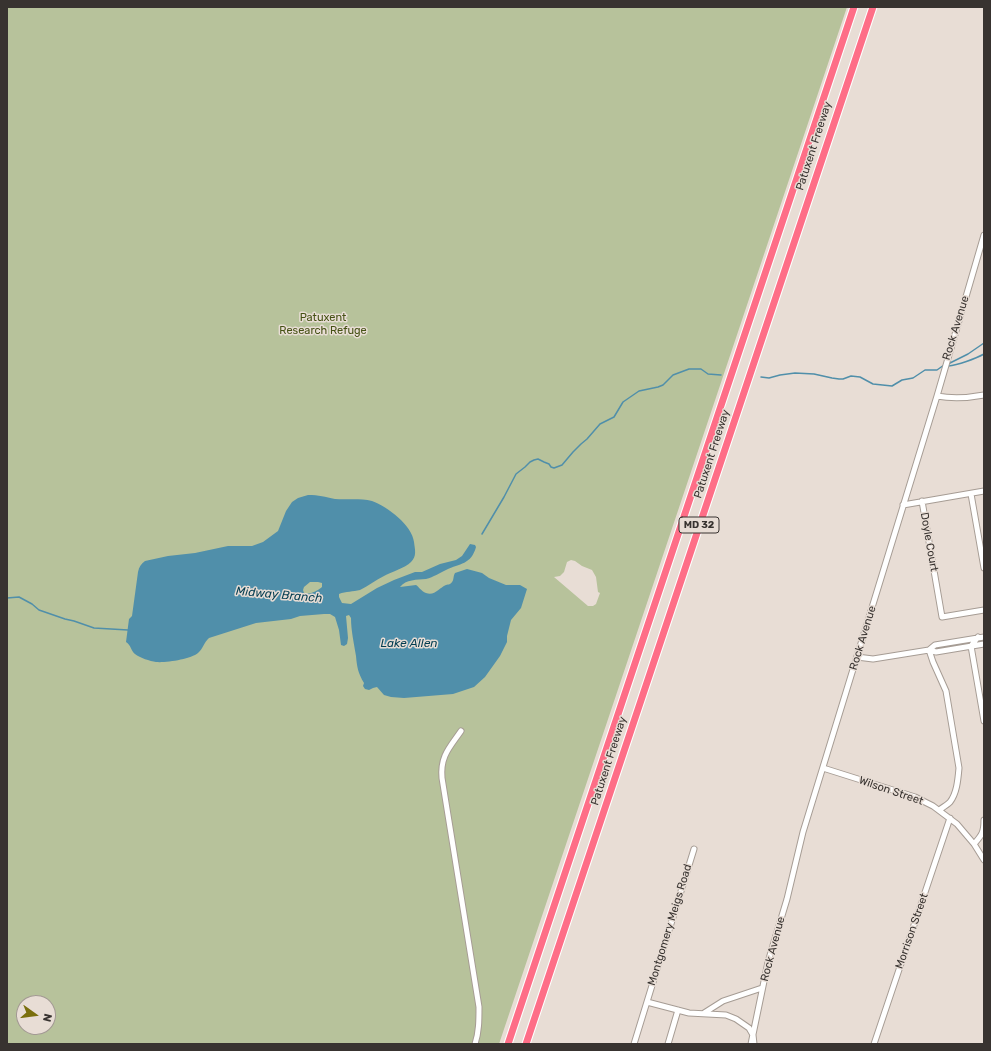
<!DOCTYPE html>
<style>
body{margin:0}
#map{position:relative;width:991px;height:1051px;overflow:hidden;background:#e8ddd5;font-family:Rubik,sans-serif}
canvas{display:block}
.frame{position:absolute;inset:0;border:8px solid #383330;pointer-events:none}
.north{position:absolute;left:16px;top:995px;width:40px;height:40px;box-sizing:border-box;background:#e8ddd5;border:1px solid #a29993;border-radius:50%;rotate:104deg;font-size:11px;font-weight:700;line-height:16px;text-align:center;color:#383330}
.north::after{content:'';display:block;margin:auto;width:14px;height:18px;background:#7a6f0d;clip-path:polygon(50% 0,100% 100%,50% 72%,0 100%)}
</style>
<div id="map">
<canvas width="991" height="1051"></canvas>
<div class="frame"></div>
<div class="north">N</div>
</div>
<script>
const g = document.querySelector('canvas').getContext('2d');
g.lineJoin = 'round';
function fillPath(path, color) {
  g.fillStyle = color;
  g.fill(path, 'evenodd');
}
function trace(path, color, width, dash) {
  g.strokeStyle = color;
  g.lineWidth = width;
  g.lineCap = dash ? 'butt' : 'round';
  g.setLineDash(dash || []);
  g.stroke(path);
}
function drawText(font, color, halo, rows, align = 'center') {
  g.font = font + ' Rubik,sans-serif';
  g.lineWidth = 3;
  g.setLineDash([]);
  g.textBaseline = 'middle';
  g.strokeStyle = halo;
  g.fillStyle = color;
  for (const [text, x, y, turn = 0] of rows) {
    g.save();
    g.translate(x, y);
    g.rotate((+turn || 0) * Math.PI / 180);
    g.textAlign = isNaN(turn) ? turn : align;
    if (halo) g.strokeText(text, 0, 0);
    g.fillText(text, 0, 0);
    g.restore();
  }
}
fillPath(new Path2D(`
 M7,7H847L499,1044H7ZM571,560L575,561L582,566L592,570L596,577L598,592L600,593L596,604L593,606H588L554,577L560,576L564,572L567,562ZM24,1003H48V1027H24Z`), '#b7c29b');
fillPath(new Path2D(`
 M308,495C319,495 325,497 335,499C347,500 360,498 372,501C388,507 412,525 414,542C415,550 417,556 411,562C405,568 391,572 384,576C376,580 368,586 360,590C353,592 346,591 339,594V597L342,603L351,604L377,588L394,580L415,572H422L440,564L456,560L462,556L470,544L475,545L476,547C471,565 460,563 446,570C439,573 434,577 426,579C417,580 406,579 400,587L416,585C419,587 421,591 426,593C435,596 439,588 446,585C449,584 450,585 452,582C454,580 453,576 455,573L467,569L482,573L489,578L506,585H520L527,589L521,608L511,620L507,636V642L500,656L485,677L474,687L453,694L404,698L391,697L384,695L377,687L373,688L369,690L365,689L363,686L364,683C358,673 357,667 356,656C354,643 351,631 351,618L349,615L346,616L348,638L347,644L344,646L341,645L339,630L335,617L330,614H324L300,616L291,619L256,623L209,638C204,642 203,649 198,653C191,659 166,663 156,662C150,661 140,658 135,654C131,651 131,645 126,642L129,619L132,616L138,572C139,567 141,564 145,561L168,556L195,553L228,546H252L263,542L278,531L286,511L292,502L298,498ZM310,582H318L322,583V587C317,591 310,595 304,593L303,590L304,587Z`), '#508faa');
trace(new Path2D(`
 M948,364L968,354L984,343
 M948,366C958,365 975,359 984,354
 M761,377L769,378L780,375L795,373L814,374L832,378L839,379H843L851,376L860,377L873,384L892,386L902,380L913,378L925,370H937L944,365
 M482,534L504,497L516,474L525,467L530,462L534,460L538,459L544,462L549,464L551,467L554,468L562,465L573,452L581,444L587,439L600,424L614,417L623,402L639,391L658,387L663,385L673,375L689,369H701L708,374L721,375
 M7,598L19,597L32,604L39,610L65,619L74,621L94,628L128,630`), '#508faa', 1.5);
const minor = new Path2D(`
 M937,396C953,399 968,398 984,395
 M971,494L984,568
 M922,501L942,617L984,610
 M903,505L984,491
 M978,637L971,646L984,721
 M929,650L933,662L946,691L959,768C958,779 957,793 950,802C947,805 942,808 939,810
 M929,650L935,645L984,637
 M857,657L873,659L929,650L936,652L984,644
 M461,731C450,747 440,756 442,778L479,1007C479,1020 479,1032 475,1044
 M823,768L915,797L933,806L957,824L974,844L984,860
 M974,844C982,835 984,832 984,820
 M647,1002L689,1013L726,1015L736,1019L749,1028L753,1035L754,1044
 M704,1013L723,1001L762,988
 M634,1044L694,849
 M668,1044L678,1010
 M751,1044L768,962L787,899L803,832L937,396L984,235
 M874,1044L950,818`);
const highway = new Path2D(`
 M508,1044L854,7
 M526,1044L873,7`);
trace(minor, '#a69c94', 7);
trace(highway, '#fff', 9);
trace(minor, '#fff', 5);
trace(highway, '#fe6e87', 7);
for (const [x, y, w] of [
 [699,525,40]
]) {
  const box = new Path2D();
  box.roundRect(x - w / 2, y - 8, w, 16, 3);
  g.fillStyle = '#e8ddd5';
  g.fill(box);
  trace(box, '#383330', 1);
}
drawText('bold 10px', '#383330', null, [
 ["MD 32",699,525]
]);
drawText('11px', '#383330', '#e8ddd5', [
 ["Patuxent Freeway",814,146,-72],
 ["Rock Avenue",956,328,-73],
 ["Patuxent Freeway",712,454,-72],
 ["Doyle Court",929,542,80],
 ["Rock Avenue",863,638,-73],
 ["Patuxent Freeway",609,761,-72],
 ["Wilson Street",891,791,19],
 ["Montgomery Meigs Road",670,925,-73],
 ["Morrison Street",912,931,-71],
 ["Rock Avenue",773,949,-75]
]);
drawText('11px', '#455114', '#e8ddd5', [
 ["Patuxent",323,318],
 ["Research Refuge",323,331]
]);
drawText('italic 12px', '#023c50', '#e8ddd5', [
 ["Midway Branch",279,595,5],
 ["Lake Allen",409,644]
]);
</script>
